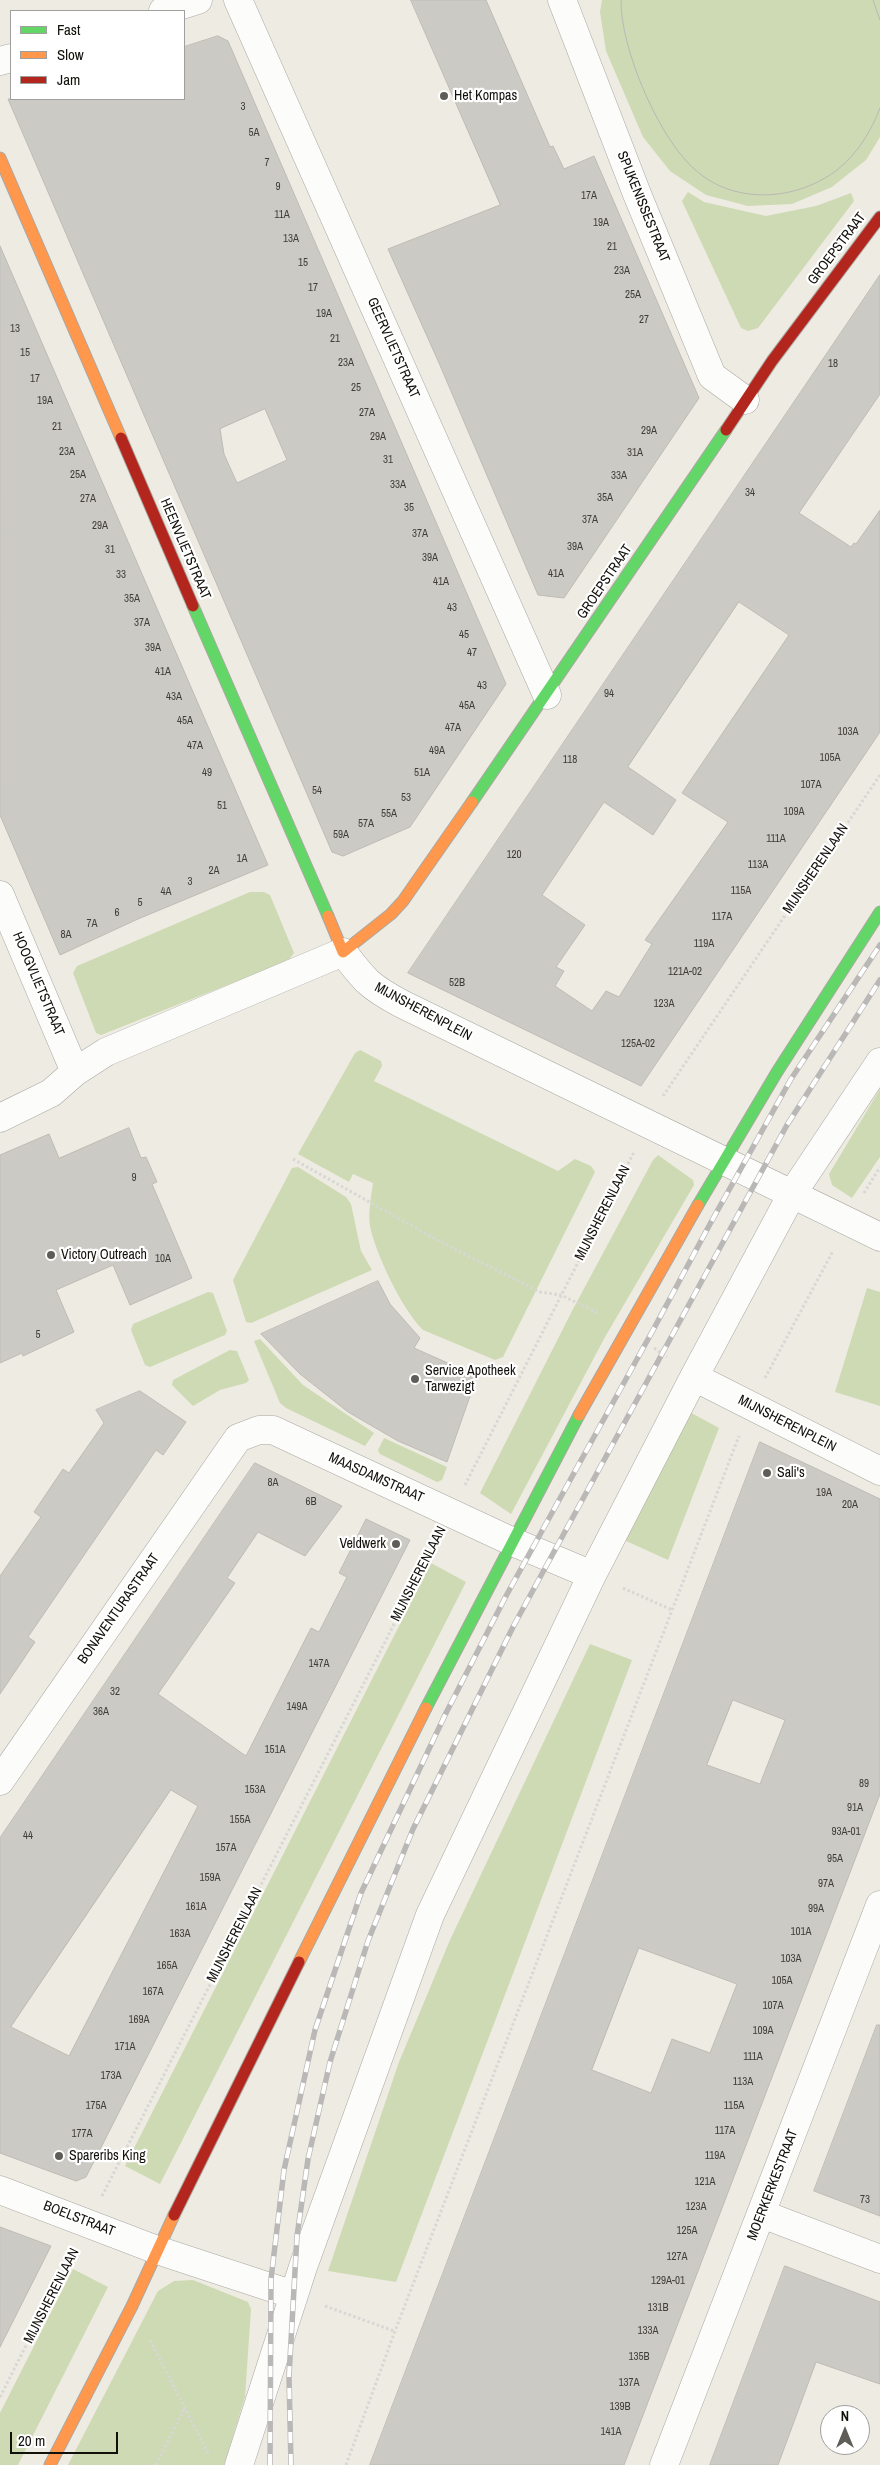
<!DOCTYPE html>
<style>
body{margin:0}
#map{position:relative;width:880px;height:2465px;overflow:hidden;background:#eeebe3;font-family:"Archivo Narrow",sans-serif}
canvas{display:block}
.legend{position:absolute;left:10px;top:10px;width:175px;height:90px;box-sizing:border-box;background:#fff;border:1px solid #a09f9d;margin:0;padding:6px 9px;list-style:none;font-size:15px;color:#12100b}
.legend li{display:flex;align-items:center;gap:10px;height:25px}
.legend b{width:25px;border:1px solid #a09f9d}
.north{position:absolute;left:820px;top:2405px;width:50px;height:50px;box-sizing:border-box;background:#fff;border:1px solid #a09f9d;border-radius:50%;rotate:0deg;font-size:14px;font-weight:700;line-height:20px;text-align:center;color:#12100b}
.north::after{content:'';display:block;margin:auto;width:18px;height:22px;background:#5f5d57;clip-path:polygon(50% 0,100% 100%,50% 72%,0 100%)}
.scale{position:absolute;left:10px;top:2432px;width:108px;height:22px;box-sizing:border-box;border:2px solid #12100b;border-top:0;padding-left:6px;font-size:15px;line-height:18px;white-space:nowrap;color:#12100b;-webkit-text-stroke:4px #fff;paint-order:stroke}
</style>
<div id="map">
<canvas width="880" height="2465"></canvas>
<ul class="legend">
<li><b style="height:6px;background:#63d668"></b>Fast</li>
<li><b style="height:6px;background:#ff974d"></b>Slow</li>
<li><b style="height:6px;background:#b3261e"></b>Jam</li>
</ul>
<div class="north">N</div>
<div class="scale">20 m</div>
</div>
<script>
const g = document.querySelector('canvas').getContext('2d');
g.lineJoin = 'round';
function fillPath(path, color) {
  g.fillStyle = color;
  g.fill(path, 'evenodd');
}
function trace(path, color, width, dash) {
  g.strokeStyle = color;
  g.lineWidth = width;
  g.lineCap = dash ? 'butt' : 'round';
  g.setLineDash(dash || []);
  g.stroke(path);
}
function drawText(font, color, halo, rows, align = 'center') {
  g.font = font + ' "Archivo Narrow",sans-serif';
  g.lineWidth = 4.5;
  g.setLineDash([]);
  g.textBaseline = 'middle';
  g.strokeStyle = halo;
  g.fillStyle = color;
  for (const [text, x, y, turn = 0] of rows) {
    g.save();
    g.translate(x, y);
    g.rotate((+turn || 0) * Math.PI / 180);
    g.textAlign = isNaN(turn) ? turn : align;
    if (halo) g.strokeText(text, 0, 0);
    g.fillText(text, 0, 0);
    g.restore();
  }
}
fillPath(new Path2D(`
 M602,0H880V137L866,160L832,187L792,204L748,206L706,195L670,171L643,137L606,51L600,12Z
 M688,192L704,202L766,216L816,206L851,193L854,201L758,328L748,331L741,328L682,201Z
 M250,892H264L270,895L294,953L288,961L101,1035L96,1033L73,973L77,966Z
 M360,1050L381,1061L382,1066L374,1081L558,1171L575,1159L591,1166L595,1172L503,1357L495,1360L423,1330C402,1309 376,1255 370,1226C368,1212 371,1198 373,1183L353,1174L349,1182L298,1154L355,1053Z
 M880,1089V1157L852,1198L832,1185L829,1174Z
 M658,1155L693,1180L694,1185L605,1337L511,1514L480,1493L572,1311L653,1160Z
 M298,1167L346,1197L351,1204L361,1251L372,1270L251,1323L246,1322L233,1280L292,1168Z
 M867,1288L880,1292V1406L835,1392Z
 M208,1292L213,1293L227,1331L225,1335L150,1367L145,1365L131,1330L133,1324Z
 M260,1339L303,1385L374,1433L365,1446L286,1408L280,1403L254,1341Z
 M230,1350L237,1351L249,1380L246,1383L220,1390L193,1406L172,1385L173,1380Z
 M686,1410L719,1428L668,1560L624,1540Z
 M384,1438L447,1467L442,1480L437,1482L380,1454L378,1450Z
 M431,1563L466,1582L160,2184L125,2166Z
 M590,1644L632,1660L396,2282L328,2271L399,2062L450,1940Z
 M73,2269L108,2287L18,2465H0V2413Z
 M193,2280L248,2302L251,2309L245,2397L224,2465H68L158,2291L174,2281Z`), '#cedab3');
const building = new Path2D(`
 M411,0H486L550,147L553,146L564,169L594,156L699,398L564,598L538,595L439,363L388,249L500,205Z
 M218,36L228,41L506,684L410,827L343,856L332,852L8,99H184V47ZM265,409L287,460L237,483L224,454L220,429Z
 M0,246L268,865L138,919L60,955L0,815Z
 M880,275V394L799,513L851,547L854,543L856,544L880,510V732L641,1086L408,973ZM739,602L789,635L682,793L728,822L645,940L652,944L619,997L606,991L592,1011L555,986L564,971L556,967L585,925L542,895L604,802L653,835L676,800L628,767Z
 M129,1128L141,1158L146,1157L157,1182L152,1184L192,1278L130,1305L113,1265L56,1290L74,1332L23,1356L22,1353L0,1363V1155L49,1134L59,1158Z
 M378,1281L390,1304L420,1338L414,1348L477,1376L447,1462L398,1441L348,1412L300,1374L261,1334Z
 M140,1391L186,1422L163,1455L156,1450L28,1637L35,1642L0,1694V1576L41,1517L34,1512L63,1469L69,1473L104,1423L96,1410Z
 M760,1442L880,1499V1794L624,2465H370ZM733,1700L785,1720L760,1784L707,1765ZM639,1948L737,1984L710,2053L672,2039L651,2093L592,2070Z
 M255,1463L342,1506L305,1556L258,1532L227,1578L235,1583L158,1694L246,1756L311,1628L319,1632L347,1577L339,1573L366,1519L410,1540L86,2177L76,2181L0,2153V1838ZM171,1790L198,1806L69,2056L11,2027Z
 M877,2025H880V2216L814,2191Z
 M0,2227L51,2246L0,2347Z
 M785,2266L880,2302V2384L816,2362L778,2465H710Z`);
fillPath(building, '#cccac4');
trace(building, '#bebbb5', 1);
const street = new Path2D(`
 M238,0L547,695
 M562,0L637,194L712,376L745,400
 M163,11L198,0
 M0,61L11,58
 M0,895L75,1072
 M0,1118L51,1093L75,1072L106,1052L343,952C365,981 370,987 402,1004L880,1237
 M694,1377L880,1471
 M0,1781L238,1438L259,1430H273L513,1542L592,1575
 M0,2190L157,2250L294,2295
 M762,2214L880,2259
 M239,2465L303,2267L430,1915L592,1575L694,1377L792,1194L880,1062
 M664,2465L880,1905`);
const fast = new Path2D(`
 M193,606L328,916
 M472,802L726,430
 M698,1205L777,1072L880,912
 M426,1708L579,1415`);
const slow = new Path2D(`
 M0,158L121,438
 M328,916L343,952L391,914L403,901L472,802
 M579,1415L698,1205
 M299,1962L426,1708
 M50,2465L132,2306L174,2215`);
const jam = new Path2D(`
 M726,430L772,361L880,217
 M121,438L193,606
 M174,2215L299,1962`);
trace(street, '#aaa8a2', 29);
trace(fast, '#aaa8a2', 13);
trace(slow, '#aaa8a2', 13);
trace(jam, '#aaa8a2', 13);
trace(new Path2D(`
 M663,1096L880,775
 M293,1159L437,1240L540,1292L561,1295L598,1313
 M864,1193L880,1167
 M654,1348L667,1357
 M765,1378L833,1251
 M465,1485L634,1152
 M623,1588L672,1610
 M102,2196L436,1542
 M325,2306L394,2331
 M150,2340L208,2453
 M0,2397L73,2253
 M156,2465L185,2407
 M346,2465L395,2331L739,1436`), '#d7d7d4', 3, [2.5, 2.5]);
trace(street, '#fcfcfb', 28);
trace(fast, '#63d668', 11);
trace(slow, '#ff974d', 11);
trace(jam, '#b3261e', 11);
trace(new Path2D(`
 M621,0C620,48 660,143 699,173C738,205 798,200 837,170C857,154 871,132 880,108
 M873,0L880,20`), '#b9b8b6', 1);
const rail = new Path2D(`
 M270,2465L271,2279L284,2170L315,2030L361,1893L446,1713L506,1596L652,1332L710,1224L791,1079L880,945
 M291,2465L289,2376L297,2236L308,2159L330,2062L368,1941L413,1829L514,1625L787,1125L880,980`);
trace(rail, '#b9b8b6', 5.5);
trace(rail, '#fff', 4, [11]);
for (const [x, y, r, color] of [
 [444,96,5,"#5f5d57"],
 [51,1255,5,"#5f5d57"],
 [415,1379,5,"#5f5d57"],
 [767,1473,5,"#5f5d57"],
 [396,1544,5,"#5f5d57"],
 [59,2156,5,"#5f5d57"]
]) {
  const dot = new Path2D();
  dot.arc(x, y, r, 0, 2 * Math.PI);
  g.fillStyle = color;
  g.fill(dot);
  trace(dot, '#fff', 2);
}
drawText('11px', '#403e39', null, [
 ["3",243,107],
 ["5A",254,133],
 ["7",267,163],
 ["9",278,187],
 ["17A",589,196],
 ["11A",282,215],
 ["19A",601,223],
 ["13A",291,239],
 ["21",612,247],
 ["15",303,263],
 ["23A",622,271],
 ["17",313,288],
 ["25A",633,295],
 ["19A",324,314],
 ["27",644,320],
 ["13",15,329],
 ["21",335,339],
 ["15",25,353],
 ["23A",346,363],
 ["18",833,364],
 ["17",35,379],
 ["25",356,388],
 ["19A",45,401],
 ["27A",367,413],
 ["21",57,427],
 ["29A",649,431],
 ["29A",378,437],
 ["23A",67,452],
 ["31A",635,453],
 ["31",388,460],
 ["25A",78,475],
 ["33A",619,476],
 ["33A",398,485],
 ["34",750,493],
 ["35A",605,498],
 ["27A",88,499],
 ["35",409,508],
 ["37A",590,520],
 ["29A",100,526],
 ["37A",420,534],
 ["39A",575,547],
 ["31",110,550],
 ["39A",430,558],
 ["41A",556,574],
 ["33",121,575],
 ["41A",441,582],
 ["35A",132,599],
 ["43",452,608],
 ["37A",142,623],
 ["45",464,635],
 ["39A",153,648],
 ["47",472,653],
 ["41A",163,672],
 ["43",482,686],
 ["94",609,694],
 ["43A",174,697],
 ["45A",467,706],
 ["45A",185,721],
 ["47A",453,728],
 ["103A",848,732],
 ["47A",195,746],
 ["49A",437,751],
 ["105A",830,758],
 ["118",570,760],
 ["49",207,773],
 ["51A",422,773],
 ["107A",811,785],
 ["54",317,791],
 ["53",406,798],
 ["51",222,806],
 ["109A",794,812],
 ["55A",389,814],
 ["57A",366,824],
 ["59A",341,835],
 ["111A",776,839],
 ["120",514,855],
 ["1A",242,859],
 ["113A",758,865],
 ["2A",214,871],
 ["3",190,882],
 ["115A",741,891],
 ["4A",166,892],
 ["5",140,903],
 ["6",117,913],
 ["117A",722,917],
 ["7A",92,924],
 ["8A",66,935],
 ["119A",704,944],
 ["121A-02",685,972],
 ["52B",457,983],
 ["123A",664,1004],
 ["125A-02",638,1044],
 ["9",134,1178],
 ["10A",163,1259],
 ["5",38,1335],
 ["8A",273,1483],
 ["19A",824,1493],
 ["6B",311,1502],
 ["20A",850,1505],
 ["147A",319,1664],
 ["32",115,1692],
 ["149A",297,1707],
 ["36A",101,1712],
 ["151A",275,1750],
 ["89",864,1784],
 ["153A",255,1790],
 ["91A",855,1808],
 ["155A",240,1820],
 ["93A-01",846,1832],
 ["44",28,1836],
 ["157A",226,1848],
 ["95A",835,1859],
 ["159A",210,1878],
 ["97A",826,1884],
 ["161A",196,1907],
 ["99A",816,1909],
 ["101A",801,1932],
 ["163A",180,1934],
 ["103A",791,1959],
 ["165A",167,1966],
 ["105A",782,1981],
 ["167A",153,1992],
 ["107A",773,2006],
 ["169A",139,2020],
 ["109A",763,2031],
 ["171A",125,2047],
 ["111A",753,2057],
 ["173A",111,2076],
 ["113A",743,2082],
 ["175A",96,2106],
 ["115A",734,2106],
 ["117A",725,2131],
 ["177A",82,2134],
 ["119A",715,2156],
 ["121A",705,2182],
 ["73",865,2200],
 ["123A",696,2207],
 ["125A",687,2231],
 ["127A",677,2257],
 ["129A-01",668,2281],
 ["131B",658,2308],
 ["133A",648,2331],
 ["135B",639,2357],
 ["137A",629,2383],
 ["139B",620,2407],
 ["141A",611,2432]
]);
drawText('14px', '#12100b', '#fff', [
 ["Het Kompas",454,96],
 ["Victory Outreach",61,1255],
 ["Service Apotheek",425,1371],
 ["Tarwezigt",425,1387],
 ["Sali's",777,1473],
 ["Veldwerk",386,1544,"right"],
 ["Spareribs King",69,2156]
], 'left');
drawText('14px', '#12100b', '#fff', [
 ["SPIJKENISSESTRAAT",643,207,68],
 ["GROEPSTRAAT",837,249,-53],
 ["GEERVLIETSTRAAT",393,348,66],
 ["HEENVLIETSTRAAT",185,549,67],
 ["GROEPSTRAAT",605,582,-56],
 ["MIJNSHERENLAAN",816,869,-56],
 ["HOOGVLIETSTRAAT",38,984,67],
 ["MIJNSHERENPLEIN",423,1012,28],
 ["MIJNSHERENLAAN",603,1213,-63],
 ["MIJNSHERENPLEIN",787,1424,27],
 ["MAASDAMSTRAAT",376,1478,24],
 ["MIJNSHERENLAAN",419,1574,-63],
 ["BONAVENTURASTRAAT",119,1609,-55],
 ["MIJNSHERENLAAN",235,1935,-63],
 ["MOERKERKESTRAAT",773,2185,-69],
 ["BOELSTRAAT",79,2219,21],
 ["MIJNSHERENLAAN",52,2296,-63]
]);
</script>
